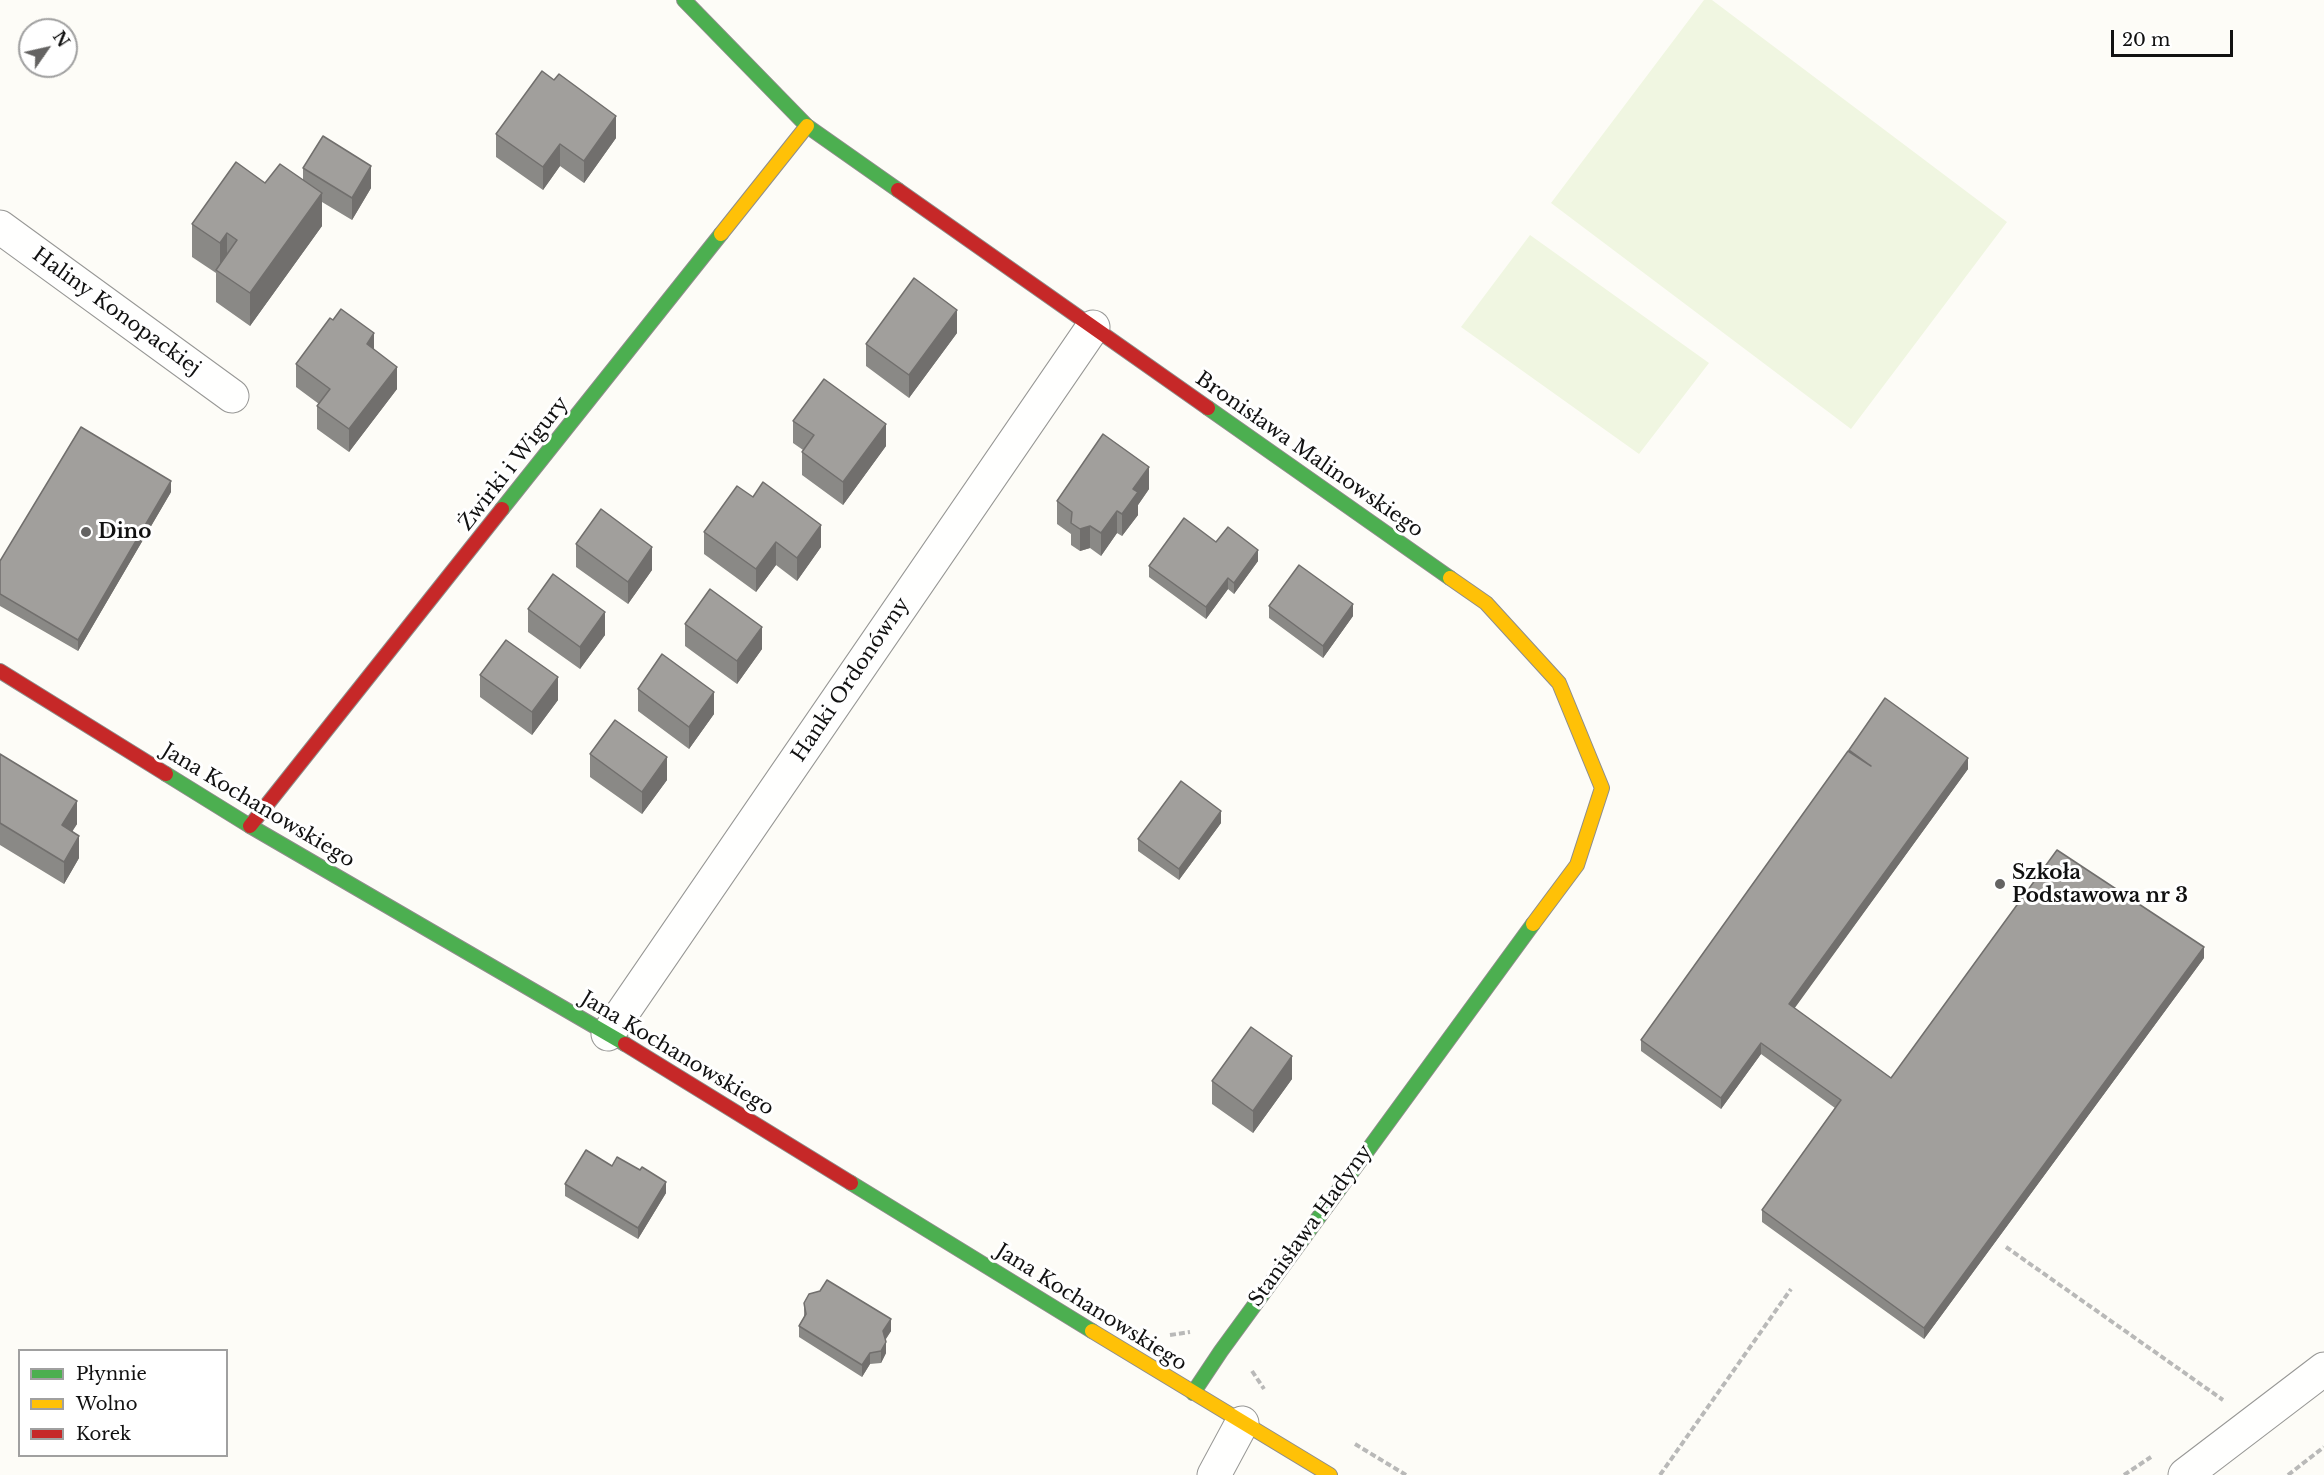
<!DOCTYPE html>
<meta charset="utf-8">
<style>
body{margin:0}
#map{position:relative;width:2324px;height:1475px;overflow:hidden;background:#fdfcf7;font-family:"Libre Baskerville",serif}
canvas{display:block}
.legend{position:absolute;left:18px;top:1349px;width:210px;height:108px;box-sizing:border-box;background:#fff;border:2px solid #a0a0a0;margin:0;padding:8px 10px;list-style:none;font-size:18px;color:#111}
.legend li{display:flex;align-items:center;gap:12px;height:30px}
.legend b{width:30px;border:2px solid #a0a0a0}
.north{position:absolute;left:18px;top:18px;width:60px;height:60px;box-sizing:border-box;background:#fff;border:2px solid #a0a0a0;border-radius:50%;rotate:56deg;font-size:16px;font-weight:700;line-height:24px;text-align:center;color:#111}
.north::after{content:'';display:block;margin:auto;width:21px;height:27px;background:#646362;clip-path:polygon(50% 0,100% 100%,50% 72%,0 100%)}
.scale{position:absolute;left:2111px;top:30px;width:122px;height:27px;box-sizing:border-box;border:3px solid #111;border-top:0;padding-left:8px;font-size:18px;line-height:21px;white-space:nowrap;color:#111;-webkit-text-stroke:4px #fff;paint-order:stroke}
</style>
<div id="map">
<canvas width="2324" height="1475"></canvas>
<ul class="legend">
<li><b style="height:8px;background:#4caf50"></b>Płynnie</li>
<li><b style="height:8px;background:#ffc107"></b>Wolno</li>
<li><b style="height:8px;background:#c62828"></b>Korek</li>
</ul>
<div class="north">N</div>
<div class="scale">20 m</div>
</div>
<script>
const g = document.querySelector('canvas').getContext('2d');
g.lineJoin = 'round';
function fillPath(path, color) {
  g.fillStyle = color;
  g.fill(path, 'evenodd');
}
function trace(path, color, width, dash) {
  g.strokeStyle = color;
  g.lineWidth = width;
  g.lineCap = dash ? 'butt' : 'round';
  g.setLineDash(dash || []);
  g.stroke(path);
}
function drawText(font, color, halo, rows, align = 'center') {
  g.font = font + ' "Libre Baskerville",serif';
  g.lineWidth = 6;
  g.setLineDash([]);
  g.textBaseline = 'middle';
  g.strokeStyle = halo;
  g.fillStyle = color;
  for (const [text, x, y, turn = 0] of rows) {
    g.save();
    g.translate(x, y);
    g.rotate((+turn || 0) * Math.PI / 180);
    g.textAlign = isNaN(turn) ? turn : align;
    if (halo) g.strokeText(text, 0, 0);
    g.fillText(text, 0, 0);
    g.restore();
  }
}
fillPath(new Path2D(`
 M1704,0H1712L2007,222L1851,429L1551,203Z
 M1530,235L1709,363L1639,454L1461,327Z`), '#f0f6e1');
const street = new Path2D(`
 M0,227L232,396
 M608,1034L1093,327
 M1214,1475L1242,1423
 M2185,1475L2324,1369`);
const fast = new Path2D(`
 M684,0L807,126L898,190
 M1208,408L1450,578
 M502,509L721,234
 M166,774L250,826L625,1044
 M851,1183L1092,1331
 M1193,1393L1221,1351L1533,924`);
const slow = new Path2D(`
 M721,234L807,126
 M1450,578L1486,603L1559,683L1602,788L1577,865L1533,924
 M1092,1331L1330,1475`);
const jam = new Path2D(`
 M898,190L1208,408
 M0,671L166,774
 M250,826L502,509
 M625,1044L851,1183`);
trace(street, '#979795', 35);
trace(fast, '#8e8d8b', 16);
trace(slow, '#8e8d8b', 16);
trace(jam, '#8e8d8b', 16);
trace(new Path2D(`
 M2006,1247L2223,1400
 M1170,1335L1190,1332
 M1252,1371L1264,1389
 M1355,1444L1406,1475
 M1660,1475L1791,1289
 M2124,1475L2151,1457
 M2288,1475L2324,1447`), '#b9b9b8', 4, [6, 3]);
trace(street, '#fffffe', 33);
trace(fast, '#4caf50', 14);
trace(slow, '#ffc107', 14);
trace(jam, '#c62828', 14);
fillPath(new Path2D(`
 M496,134L616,138L584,183L560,166L543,190L496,157Z
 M303,168L371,188L352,220L322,202V226L250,326L216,302V273L192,257V224L265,183L303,180Z
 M957,333L909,398L866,366V344Z
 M374,350L397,389L349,452L317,429V406L319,404L296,387V364Z
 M793,421L886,446L843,505L802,475V452L803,450L793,443Z
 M1149,489L1138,505V515L1122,536L1117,533L1101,556L1090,548L1080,551L1071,545V534L1057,524V501Z
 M171,492L78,651L0,606V561Z
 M704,532L821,547L797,581L776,565L756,592L704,554Z
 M1216,542L1258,561L1234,594L1228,589L1206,619L1149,577V566Z
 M576,544L652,570L628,604L576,567Z
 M1269,606L1353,616L1323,658L1269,618Z
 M528,609L605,635L580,669L528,632Z
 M685,624L762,649L737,684L685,646Z
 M480,675L558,700L532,735L480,697Z
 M638,689L714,714L689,749L638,711Z
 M1849,750L1968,769L1794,1008L1891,1078L2204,958L1924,1339L1762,1222V1210L1835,1108L1761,1054L1721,1109L1641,1051V1040L1849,752Z
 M0,754L77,824L72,831L79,858L64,884L0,845Z
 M590,754L667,780L642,814L590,777Z
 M1221,823L1179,880L1138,851V839Z
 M1292,1079L1253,1133L1212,1104V1081Z
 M612,1166L666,1193L638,1239L565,1196V1184Z
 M804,1303L891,1331L886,1339V1353L881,1363L870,1364L862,1377L799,1337V1326L804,1317Z`), '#8a8986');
fillPath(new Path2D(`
 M616,116V138L584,183V161Z
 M560,144V166L543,190V167Z
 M371,166V188L352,220V198Z
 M322,193V226L250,326V293Z
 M227,233V265L220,272V243Z
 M957,310V333L909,398V375Z
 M374,333V356L367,344Z
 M397,367V389L349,452V429Z
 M886,424V446L843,505V482Z
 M1149,467V489L1138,505V515L1122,536V514L1133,489Z
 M171,481V492L78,651V640Z
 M1117,511V533L1101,556V533Z
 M821,525V547L797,581V558Z
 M1090,526V548L1080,551V529Z
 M776,542V565L756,592V569Z
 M652,547V570L628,604V582Z
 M1258,550V561L1234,594V583Z
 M1228,578V589L1206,619V607Z
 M1353,604V616L1323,658V646Z
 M605,612V635L580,669V647Z
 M762,627V649L737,684V661Z
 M558,677V700L532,735V712Z
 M714,692V714L689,749V727Z
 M667,757V780L642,814V792Z
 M1968,758V769L1789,1016V1004Z
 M77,801V824L62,848V825Z
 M1221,811V823L1179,880V869Z
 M79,836V858L64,884V862Z
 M2204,947V958L1924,1339V1328Z
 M1761,1043V1054L1721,1109V1098Z
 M1292,1056V1079L1253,1133V1111Z
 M666,1182V1193L638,1239V1228Z
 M891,1319V1331L883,1343V1331Z
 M886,1342V1353L881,1363V1351Z
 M870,1353V1364L862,1377V1365Z`), '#716f6d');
const building = new Path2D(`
 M542,71L554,80L559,74L616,116L584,161L560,144L543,167L496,134Z
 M323,136L371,166L352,198L303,168Z
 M236,162L265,183L280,164L322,193L250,293L216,270L237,240L227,233L220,243L192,224Z
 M914,278L957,310L909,375L866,344Z
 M341,309L374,333L367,344L397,367L349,429L317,406L330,389L296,364L330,318L333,320Z
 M824,379L886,424L843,482L802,452L814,435L793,421Z
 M81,427L171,481L78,640L0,594V561Z
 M1103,434L1149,467L1133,489L1138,492L1122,514L1117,511L1101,533L1090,526L1080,529L1071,523L1072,512L1057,501Z
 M763,482L821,525L797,558L776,542L756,569L704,532L737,486L753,497Z
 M601,509L652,547L628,582L576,544Z
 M1184,518L1216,542L1228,527L1258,550L1234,583L1228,578L1206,607L1149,566Z
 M1299,565L1353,604L1323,646L1269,606Z
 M553,574L605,612L580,647L528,609Z
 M710,589L762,627L737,661L685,624Z
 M506,640L558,677L532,712L480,675Z
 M662,654L714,692L689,727L638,689Z
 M1885,698L1968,758L1789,1004L1891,1078L2057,850L2204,947L1924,1328L1762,1210L1841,1100L1761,1043L1721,1098L1641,1040L1848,751L1871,766L1849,750Z
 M615,720L667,757L642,792L590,754Z
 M0,754L77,801L62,825L79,836L64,862L0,823Z
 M1181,781L1221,811L1179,869L1138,839Z
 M1251,1027L1292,1056L1253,1111L1212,1081Z
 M586,1150L612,1166L617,1157L640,1170L642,1167L666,1182L638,1228L565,1184Z
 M827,1280L891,1319L883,1331L886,1342L881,1351L870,1353L862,1365L799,1326L806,1314L804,1303L809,1294L820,1291Z`);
fillPath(building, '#a19f9c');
trace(building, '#716f6d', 1.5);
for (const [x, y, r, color] of [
 [86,532,6,"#646362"],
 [2000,884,6,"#646362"]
]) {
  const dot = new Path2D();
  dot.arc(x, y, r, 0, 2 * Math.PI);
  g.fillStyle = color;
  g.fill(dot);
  trace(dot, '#fff', 2);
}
drawText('20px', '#111', '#fff', [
 ["Haliny Konopackiej",116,312,36],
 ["Bronisława Malinowskiego",1309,455,35],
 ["Żwirki i Wigury",514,464,-52],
 ["Hanki Ordonówny",851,680,-56],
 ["Jana Kochanowskiego",258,806,31],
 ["Jana Kochanowskiego",677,1054,31],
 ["Stanisława Hadyny",1311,1226,-54],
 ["Jana Kochanowskiego",1091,1308,32]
]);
drawText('bold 20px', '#111', '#fff', [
 ["Dino",98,532],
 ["Szkoła",2012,873],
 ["Podstawowa nr 3",2012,896]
], 'left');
</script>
